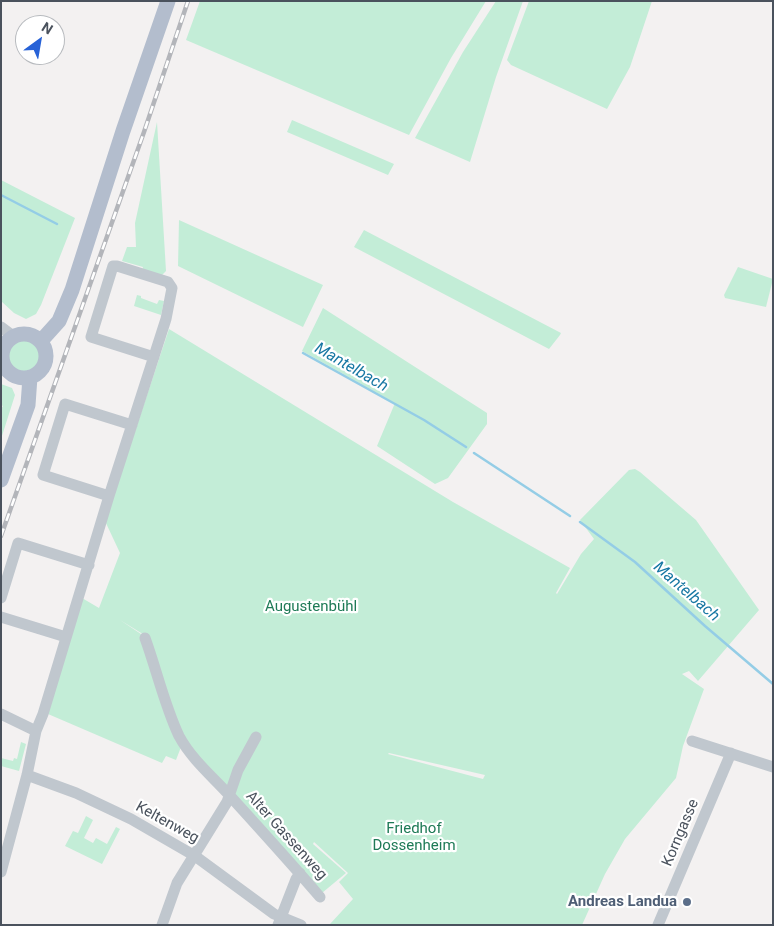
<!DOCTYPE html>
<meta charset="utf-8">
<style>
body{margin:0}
#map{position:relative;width:774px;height:926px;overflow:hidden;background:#f3f1f1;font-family:Roboto,sans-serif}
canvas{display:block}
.frame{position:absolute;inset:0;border:2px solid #4a525d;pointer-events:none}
.north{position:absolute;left:15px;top:15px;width:50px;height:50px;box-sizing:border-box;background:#fff;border:1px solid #b7babe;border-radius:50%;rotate:32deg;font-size:14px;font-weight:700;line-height:20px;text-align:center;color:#4a525d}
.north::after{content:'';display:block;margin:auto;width:18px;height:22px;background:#2762d7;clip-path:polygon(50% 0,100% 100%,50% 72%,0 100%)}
</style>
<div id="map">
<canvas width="774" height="926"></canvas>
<div class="frame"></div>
<div class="north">N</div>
</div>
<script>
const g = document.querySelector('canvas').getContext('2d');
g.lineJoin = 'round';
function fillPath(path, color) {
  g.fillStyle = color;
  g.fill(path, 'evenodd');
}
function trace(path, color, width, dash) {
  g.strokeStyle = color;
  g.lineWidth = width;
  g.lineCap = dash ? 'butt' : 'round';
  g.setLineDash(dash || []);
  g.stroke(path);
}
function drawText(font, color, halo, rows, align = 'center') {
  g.font = font + ' Roboto,sans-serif';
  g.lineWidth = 4.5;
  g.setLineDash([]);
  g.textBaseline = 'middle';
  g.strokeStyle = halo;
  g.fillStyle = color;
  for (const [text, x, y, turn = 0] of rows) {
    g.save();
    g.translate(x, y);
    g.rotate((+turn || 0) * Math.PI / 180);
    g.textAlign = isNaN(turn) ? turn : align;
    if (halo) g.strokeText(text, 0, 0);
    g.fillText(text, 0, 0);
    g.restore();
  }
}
fillPath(new Path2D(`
 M200,1H486L451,58L409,135L186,40Z
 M496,1H523L496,77L470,162L415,138L463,52Z
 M529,1H652L630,67L607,109L511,65L507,60Z
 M292,120L394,164L388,175L287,132Z
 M157,122L166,271L160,277L142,271L143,267L122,261L127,247H136L135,223Z
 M1,180L75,218L41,305L36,314L26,319L14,313L1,301Z
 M179,220L323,285L303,327L178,266Z
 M364,230L561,333L560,335L549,349L354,247Z
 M738,267L773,279L766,307L725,298L724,295Z
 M137,295L141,296V298L157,304L159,300L164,301L161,315L134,306Z
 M323,308L487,413V424L448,478L435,484L377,446L395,403L302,351Z
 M169,329L453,502L570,568L556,593L557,594L581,554L594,539L580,520L629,470L635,469L640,472L696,520L759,610L698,681L689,671L682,674L704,689L683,746L676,778L625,839L605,874L582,925L330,924L353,899L339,882L348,873L314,842L313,844L346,873L322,893L193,753L179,728L146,636L120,620L141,634L158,690L181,747L176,760L166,756L162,763L48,714L82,598L99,608L120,553L105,521ZM389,753L485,775L483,779L388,754Z
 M6 356a19 19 0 1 1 38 0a19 19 0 1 1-38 0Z
 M1,384L12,388L15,395L1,439V409L3,406L1,405Z
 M21,742L26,744L19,771L1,766V758L13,761L14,758L17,759Z
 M86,816L93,820L84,838L93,843L96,838L107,844L116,827L120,829L102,864L65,846L73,831L78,833Z`), '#c3edd7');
trace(new Path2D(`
 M1,195L57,224
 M303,353L424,420L466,447
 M474,453L570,516
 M580,522L635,562L705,626L773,684`), '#94cde6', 2.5);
trace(new Path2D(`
 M1,327L13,336
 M1,341L4,345
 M1,369L5,367
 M109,496L43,475L65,404L132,425
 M1,598L18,543L89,565
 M1,617L66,637
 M145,638C156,668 165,707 179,736C192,760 213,777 231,797C261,830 291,863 320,897
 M1,714L36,731
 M692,741L773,767
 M27,775L76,793L131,819L195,856L274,914L301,925
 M1,872L27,775L36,731L43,714L109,496L166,319L172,288L168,282L117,266H113L91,337L154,357
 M162,925L177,883L227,802L238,770L256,737
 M278,925L296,879L300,873
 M658,925L731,753`), '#c0c7ce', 11);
trace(new Path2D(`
 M2 356a22 22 0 1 1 44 0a22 22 0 1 1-44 0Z
 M41,341L59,321L72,290L123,131L168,1
 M1,480L28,405L30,377`), '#b3bdcd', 15);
const rail = new Path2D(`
 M1,536L144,132L188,1`);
trace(rail, '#b3b5ba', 4.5);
trace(rail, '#fff', 2.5, [8]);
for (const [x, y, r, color] of [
 [687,902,5,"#5c6f8a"]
]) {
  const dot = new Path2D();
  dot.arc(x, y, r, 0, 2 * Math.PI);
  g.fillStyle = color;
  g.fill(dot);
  trace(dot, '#fff', 2);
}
drawText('15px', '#1e7a56', '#fff', [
 ["Augustenbühl",311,607],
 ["Friedhof",414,829],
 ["Dossenheim",414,846]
]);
drawText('15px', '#4a525d', '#fff', [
 ["Keltenweg",167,823,29],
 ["Korngasse",681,833,-67],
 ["Alter Gassenweg",286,836,48]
]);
drawText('bold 15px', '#4e5e75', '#fff', [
 ["Andreas Landua",677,902]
], 'right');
drawText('italic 16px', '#1777a3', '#fff', [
 ["Mantelbach",351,368,30],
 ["Mantelbach",686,592,41]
]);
</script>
